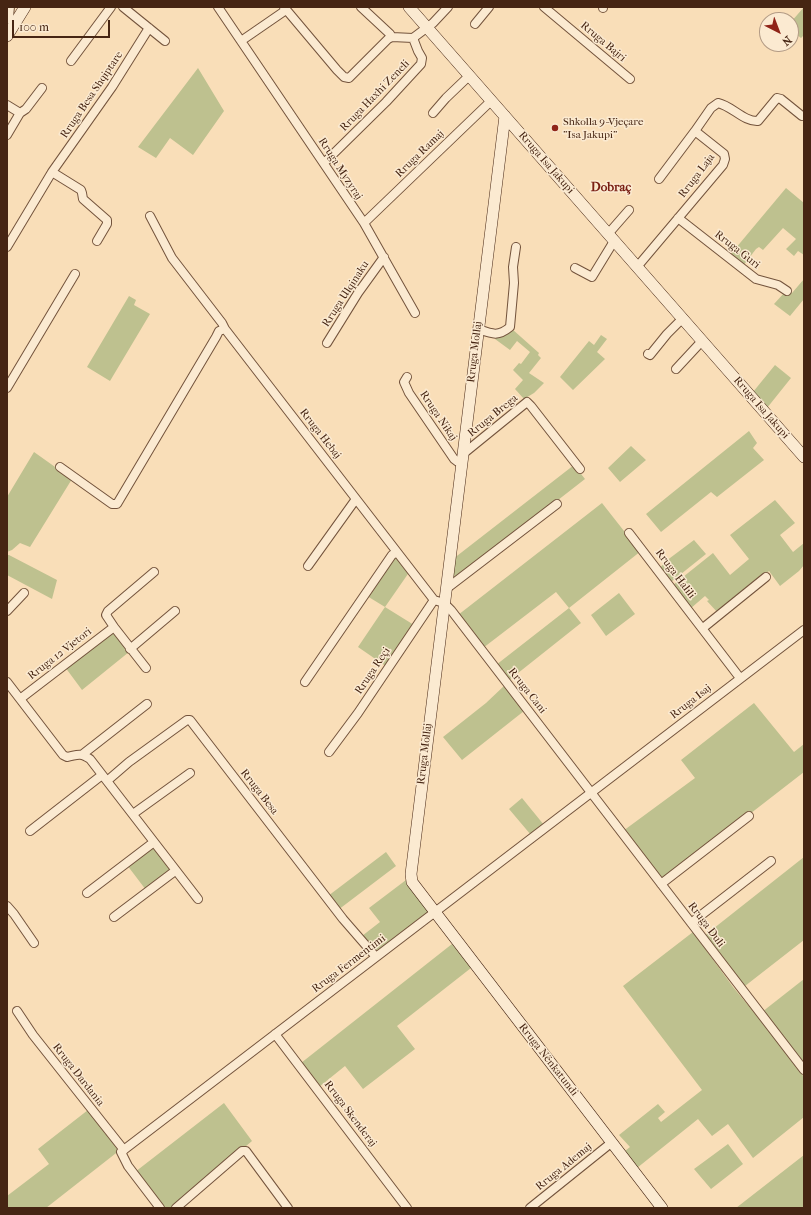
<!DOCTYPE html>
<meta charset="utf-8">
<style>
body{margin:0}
#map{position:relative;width:811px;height:1215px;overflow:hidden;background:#f9deb8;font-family:"IM FELL French Canon",serif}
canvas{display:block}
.frame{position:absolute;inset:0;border:8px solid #462513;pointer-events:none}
.north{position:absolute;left:759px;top:12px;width:40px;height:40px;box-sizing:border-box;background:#fbead1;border:1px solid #b39b85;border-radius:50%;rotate:138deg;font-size:11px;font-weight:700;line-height:16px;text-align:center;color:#462513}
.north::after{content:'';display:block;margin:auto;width:14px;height:18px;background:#8f2418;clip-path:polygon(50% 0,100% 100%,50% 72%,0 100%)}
.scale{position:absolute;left:12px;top:20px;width:98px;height:18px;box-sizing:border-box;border:2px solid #462513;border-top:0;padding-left:5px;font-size:12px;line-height:14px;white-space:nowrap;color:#462513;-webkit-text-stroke:3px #fbead1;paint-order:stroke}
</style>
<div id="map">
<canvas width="811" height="1215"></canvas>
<div class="frame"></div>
<div class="north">N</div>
<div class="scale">100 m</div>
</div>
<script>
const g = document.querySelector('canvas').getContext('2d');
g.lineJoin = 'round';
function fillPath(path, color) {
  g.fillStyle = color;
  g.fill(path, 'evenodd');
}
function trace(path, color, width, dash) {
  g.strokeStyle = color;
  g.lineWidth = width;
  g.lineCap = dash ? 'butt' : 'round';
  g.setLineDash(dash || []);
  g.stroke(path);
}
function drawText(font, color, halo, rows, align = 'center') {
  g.font = font + ' "IM FELL French Canon",serif';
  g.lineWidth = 3;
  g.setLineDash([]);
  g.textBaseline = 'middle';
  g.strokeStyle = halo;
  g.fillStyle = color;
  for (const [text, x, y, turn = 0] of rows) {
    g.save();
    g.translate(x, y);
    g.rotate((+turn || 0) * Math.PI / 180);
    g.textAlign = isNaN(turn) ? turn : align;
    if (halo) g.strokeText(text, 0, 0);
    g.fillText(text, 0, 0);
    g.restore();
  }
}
fillPath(new Path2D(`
 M804,7V35L801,38L791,30V22Z
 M198,68L224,111L193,155L170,138L156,158L138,147Z
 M786,188L804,203V255L798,251L794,256L786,249L796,239L783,228L763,250L759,247L756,249L743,266L730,255Z
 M804,279V299L790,316L774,304L784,293H792Z
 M129,296L136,300L134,305L150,314L110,381L87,367Z
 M512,329L539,353L538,355L541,358L529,373L544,383L534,393L524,399L515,389L523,380L513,370L519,363L521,364L530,352L517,341L510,350L495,339C500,334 509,334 512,329Z
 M601,335L607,339L597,352L605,359L573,390L560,377L589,341L594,345Z
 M775,365L791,378L767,408L753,392Z
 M749,431L757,443L753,448L764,460L717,497L711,492L661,532L646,514Z
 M631,446L646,460L620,482L608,468Z
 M34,452L72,479L30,547L20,543L12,550L7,552V497Z
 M574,465L585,479L454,581L450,578L453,559Z
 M775,500L795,523L780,535L793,552L804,543V565L799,571L780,586L769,571L718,613L707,601L709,600L705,596L690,609L673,585L713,553L730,575L749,559L730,535Z
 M602,503L624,531L641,551L569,608L581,623L508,681L496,665L569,608L556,592L483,648L458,615Z
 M694,540L706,554L671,582L659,569L666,561Z
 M7,555H9L57,580L52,599L7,575Z
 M395,557H398L410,571L385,607L414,625L387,667L358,647L385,607L367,596Z
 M619,593L635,614L606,636L591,615Z
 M114,632L129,652L82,690L65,667L105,636Z
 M505,685L524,711L462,760L443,737L486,703Z
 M754,703L794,752L804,744V772L666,879L662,880L623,831L695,778L681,760Z
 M522,798L544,825L531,835L509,809Z
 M154,845L169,868V873L146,890L127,865Z
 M386,852L396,866L338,910L328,896Z
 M804,857V940L745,986H743L704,936Z
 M406,880L425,906L428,912L426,915L380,949L376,950L371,948L362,936L380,922L369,908Z
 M693,932L733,987L767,1028L804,1077V1117L753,1158L728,1124L712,1136L698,1119L637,1168L625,1151L630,1147L619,1135L658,1104L665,1112L658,1118L661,1122L702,1090L623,986Z
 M452,944L471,968L397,1026L415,1049L363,1089L345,1066L319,1087L301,1063Z
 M804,979V1067L762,1012Z
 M224,1103L252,1141L173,1208H163L135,1172Z
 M88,1110L120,1150L46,1208H7V1196L49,1164L38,1149Z
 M728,1144L743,1164L711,1189L694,1169Z
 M804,1155V1208H736Z`), '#bec18f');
const street = new Path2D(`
 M10,7C9,15 8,19 15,24
 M123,7L165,41
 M218,7L364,223L415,313
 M284,7L337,70L344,77L349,78L388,39L392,37L413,38L433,23L448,7
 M361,7L390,34L392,37
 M544,7L630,79
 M603,8V7
 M475,24L489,7
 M241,41L286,10
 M71,61L111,7
 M7,105L20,113
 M433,113L446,98L469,76
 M695,131L711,108L718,103C732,106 744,122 758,121L777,98L781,99L802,116
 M7,135L20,113L26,109L42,88
 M324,163L386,102L421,64L422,58L418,51L413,38
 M52,172L81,190L82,193L83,199L107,220V224L97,241
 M150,216L172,258L222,323L225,329L434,600L444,603L451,610L804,1070
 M678,218L756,279L778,285L787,291
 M364,223L491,101
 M608,234L629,210
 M7,247L52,172L112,87L149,28
 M637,267L723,165L725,159L724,154L695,131L659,179
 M575,268L592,277L614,241
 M478,329C492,334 498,337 510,327L514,283L513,267L516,247
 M327,343L358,293L384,257
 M648,354L650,355L667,334L683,318
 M676,369L702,341
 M407,377L404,382L409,393L454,459L458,462H462
 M7,388L75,274
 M463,454L527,402L531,406L580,469
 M60,467L112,504H117L216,337L219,331L225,329
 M629,533L740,678
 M308,566L356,499
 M446,589L557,504
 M7,611L24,593
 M703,628L766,577
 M130,649L175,611
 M146,668L114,627L106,615L108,611L154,572
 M7,682L63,755L67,757C78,755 79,752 90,759L198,899
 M305,682L392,555L397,552
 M20,699L114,627
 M329,752L358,713L434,600
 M83,754L147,704
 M107,781L129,762L187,720H190L343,919L376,957
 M133,814L190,773
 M30,831L102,775
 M661,884L749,816
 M87,893L154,842
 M7,906L14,914L34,943
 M114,917L175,871
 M691,923L771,861
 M17,1011L33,1035L124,1150
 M275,1034L407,1208
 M160,1208L128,1166L121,1152L804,630
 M176,1208L242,1151H246L288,1208
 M530,1208L611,1143`);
const secondary = new Path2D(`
 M409,7L804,457
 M7,36L25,7
 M505,116L411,874L412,882L662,1208`);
trace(street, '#73533c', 10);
trace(secondary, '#462513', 12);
trace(street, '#fbead1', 8);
trace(secondary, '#fbead1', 11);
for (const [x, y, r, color] of [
 [555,128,4,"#8f2418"]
]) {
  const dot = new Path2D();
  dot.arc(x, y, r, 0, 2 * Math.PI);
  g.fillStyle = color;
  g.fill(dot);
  trace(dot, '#fbead1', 1.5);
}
drawText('11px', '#462513', '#fbead1', [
 ["Rruga Bajri",603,42,40],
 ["Rruga Besa Shqiptare",92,95,-56],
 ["Rruga Haxhi Zeneli",375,96,-46],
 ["Rruga Ramaj",420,154,-44],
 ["Rruga Isa Jakupi",546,163,49],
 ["Rruga Myzyraj",340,169,57],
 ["Rruga Laja",697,176,-53],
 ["Rruga Guri",737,250,38],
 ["Rruga Ulqinaku",346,294,-57],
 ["Rruga Mollaj",475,352,-83],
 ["Rruga Isa Jakupi",761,408,49],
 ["Rruga Nikaj",438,416,56],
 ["Rruga Brega",493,416,-39],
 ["Rruga Hebaj",320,434,52],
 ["Rruga Halili",675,574,53],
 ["Rruga 12 Vjetori",60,654,-38],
 ["Rruga Reçi",373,671,-56],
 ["Rruga Cani",527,691,52],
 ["Rruga Isaj",691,702,-38],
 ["Rruga Mollaj",425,754,-83],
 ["Rruga Besa",259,792,52],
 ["Rruga Duli",706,925,53],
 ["Rruga Fermentimi",349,964,-37],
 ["Rruga Nënkatundi",548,1060,52],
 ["Rruga Dardania",78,1075,52],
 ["Rruga Skenderaj",350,1114,53],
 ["Rruga Ademaj",564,1167,-39]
]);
drawText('11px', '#462513', '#fbead1', [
 ["Shkolla 9-Vjeçare",563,122],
 ["\"Isa Jakupi\"",563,135]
], 'left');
drawText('bold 13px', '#7a1f14', '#fbead1', [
 ["Dobraç",611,188]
]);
</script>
